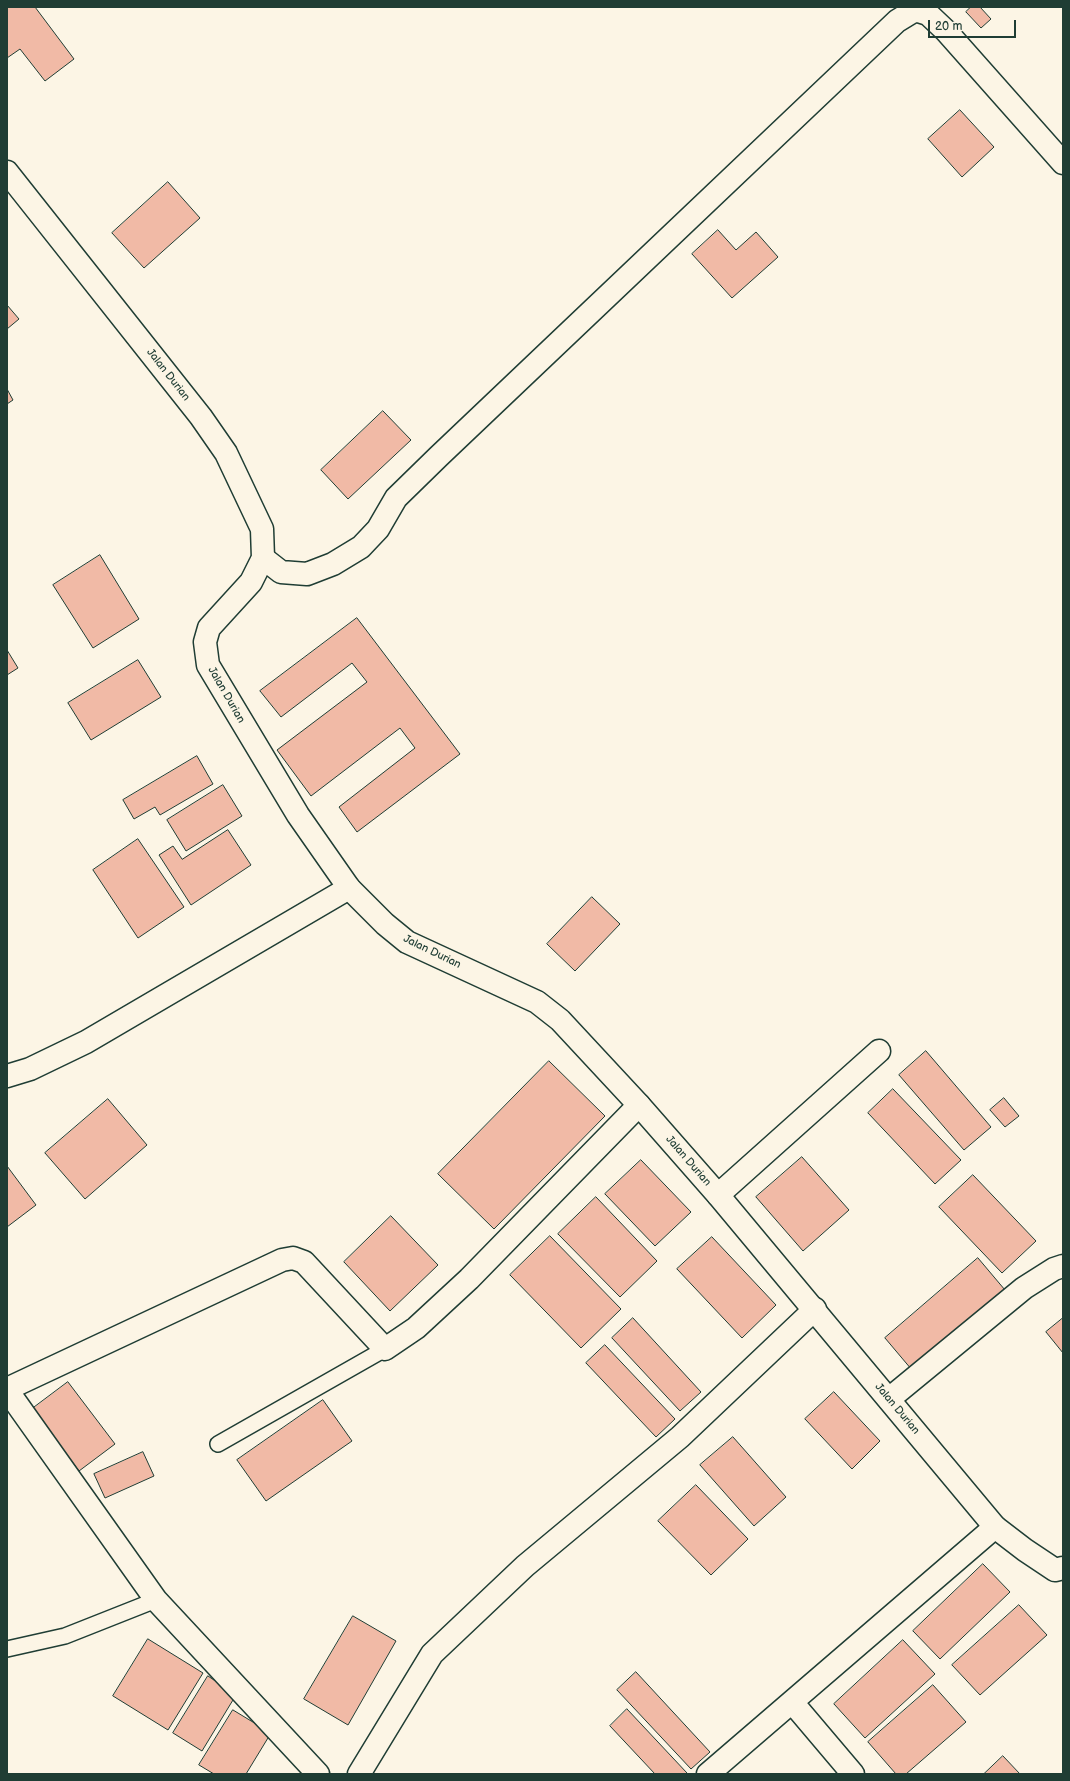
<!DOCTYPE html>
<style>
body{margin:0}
#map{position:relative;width:1070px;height:1781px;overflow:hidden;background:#fcf5e5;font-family:"Balsamiq Sans",sans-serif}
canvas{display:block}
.frame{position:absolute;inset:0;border:8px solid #1f3d34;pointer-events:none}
.scale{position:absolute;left:928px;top:20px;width:88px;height:18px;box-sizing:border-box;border:2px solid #1f3d34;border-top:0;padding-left:5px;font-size:12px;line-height:14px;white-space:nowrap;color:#1f3d34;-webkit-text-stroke:3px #fcf5e5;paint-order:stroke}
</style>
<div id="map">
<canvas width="1070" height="1781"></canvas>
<div class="frame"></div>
<div class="scale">20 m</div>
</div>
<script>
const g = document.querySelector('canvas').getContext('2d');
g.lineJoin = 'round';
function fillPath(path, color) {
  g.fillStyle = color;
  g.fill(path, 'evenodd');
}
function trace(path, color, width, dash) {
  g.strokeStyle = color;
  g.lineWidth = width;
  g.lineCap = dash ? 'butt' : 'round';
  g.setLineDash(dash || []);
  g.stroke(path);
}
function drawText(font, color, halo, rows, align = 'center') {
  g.font = font + ' "Balsamiq Sans",sans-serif';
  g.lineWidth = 3.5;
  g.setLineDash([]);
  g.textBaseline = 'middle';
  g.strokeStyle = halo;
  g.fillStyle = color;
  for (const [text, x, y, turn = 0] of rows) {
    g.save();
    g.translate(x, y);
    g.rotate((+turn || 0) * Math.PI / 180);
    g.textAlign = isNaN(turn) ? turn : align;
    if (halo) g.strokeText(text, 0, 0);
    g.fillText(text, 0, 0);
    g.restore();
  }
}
const building = new Path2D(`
 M7,7H35L74,59L45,81L20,49L7,58Z
 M971,7H980L991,19L981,28L966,12Z
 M960,110L994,147L962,177L928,139Z
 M168,182L200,218L144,268L112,233Z
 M718,230L736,250L756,232L778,257L732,298L692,254Z
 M7,305L19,319L7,329Z
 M7,389L13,400L7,404Z
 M383,411L411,440L348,499L321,470Z
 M100,555L139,619L93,648L53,585Z
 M357,618L460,754L357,832L339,807L415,748L400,728L311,796L277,750L367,682L352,663L281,717L260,691Z
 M7,650L18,668L7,675Z
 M138,660L161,697L91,740L68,703Z
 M197,756L213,784L160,815L155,807L134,819L123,800Z
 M223,785L242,816L186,851L167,820Z
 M228,830L251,865L191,905L159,855L173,846L182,859Z
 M138,839L184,907L138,938L93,870Z
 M592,897L620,924L575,971L547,944Z
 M926,1051L991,1127L964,1150L899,1075Z
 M549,1061L605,1116L494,1229L438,1174Z
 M893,1089L961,1160L935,1184L868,1113Z
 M1004,1098L1019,1116L1005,1127L990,1110Z
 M108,1099L147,1145L85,1199L45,1153Z
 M802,1157L849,1210L803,1251L756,1197Z
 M641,1160L691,1212L655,1246L605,1194Z
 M7,1166L36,1205L7,1227Z
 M973,1175L1036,1241L1002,1273L939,1207Z
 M596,1197L657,1261L620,1297L558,1234Z
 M391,1216L438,1265L390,1311L344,1262Z
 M550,1236L621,1309L581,1348L510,1275Z
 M712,1237L776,1305L742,1338L677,1269Z
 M978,1258L1005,1290L912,1370L885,1338Z
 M633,1318L701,1392L680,1411L612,1338Z
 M1063,1318V1353L1046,1332Z
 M605,1345L675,1419L656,1437L586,1363Z
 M68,1382L115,1444L79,1471L32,1409Z
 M834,1392L880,1441L852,1469L805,1419Z
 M323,1400L352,1441L266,1501L237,1460Z
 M733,1437L786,1497L754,1526L700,1465Z
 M143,1452L154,1476L105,1498L94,1474Z
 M696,1485L748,1539L711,1575L658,1521Z
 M983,1564L1010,1592L940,1659L913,1631Z
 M1019,1605L1047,1635L980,1695L952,1665Z
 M353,1616L396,1641L348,1725L304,1699Z
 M148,1639L203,1673L168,1730L113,1696Z
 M903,1640L935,1674L865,1738L834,1704Z
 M636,1672L710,1752L691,1769L617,1690Z
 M208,1676L236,1695L202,1751L173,1733Z
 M933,1685L966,1722L906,1774H896L868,1742Z
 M627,1709L687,1773L686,1774H655L610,1726Z
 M233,1710L271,1733L246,1774H214L199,1765Z
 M1003,1756L1020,1774H984Z`);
fillPath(building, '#f1baa6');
trace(building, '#1f3d34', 1);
const service = new Path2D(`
 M218,1444L385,1349
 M7,1649L65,1636L156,1600`);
const minor = new Path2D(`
 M263,558L281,572L307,574L333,564L361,547L378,529L396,498L439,456L897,21L915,10L928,14L946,31L1063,163
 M7,1076L30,1069L86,1042L349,888
 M718,1195L879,1051
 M7,1389L282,1260L293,1258L304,1262L385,1349L416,1328L469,1279L639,1105
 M7,1390L156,1600L318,1774
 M889,1399L1024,1288L1054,1269L1063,1266
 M792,1702L853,1774
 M359,1774L432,1654L525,1566L680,1437L815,1309
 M708,1774L995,1527`);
const tertiary = new Path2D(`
 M7,172L201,417L226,453L262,529L263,558L251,582L209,628L205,642L208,665L298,815L349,888L385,924L407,942L537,1002L560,1020L639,1105L718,1195L995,1527L1025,1550L1055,1570L1063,1568`);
trace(service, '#1f3d34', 18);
trace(minor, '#1f3d34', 25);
trace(tertiary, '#1f3d34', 25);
trace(service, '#fcf5e5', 15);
trace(minor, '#fcf5e5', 22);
trace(tertiary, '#fcf5e5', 22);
drawText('11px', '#1f3d34', '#fcf5e5', [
 ["Jalan Durian",168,375,52],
 ["Jalan Durian",226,695,60],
 ["Jalan Durian",432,952,26],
 ["Jalan Durian",688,1161,49],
 ["Jalan Durian",897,1409,50]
]);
</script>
